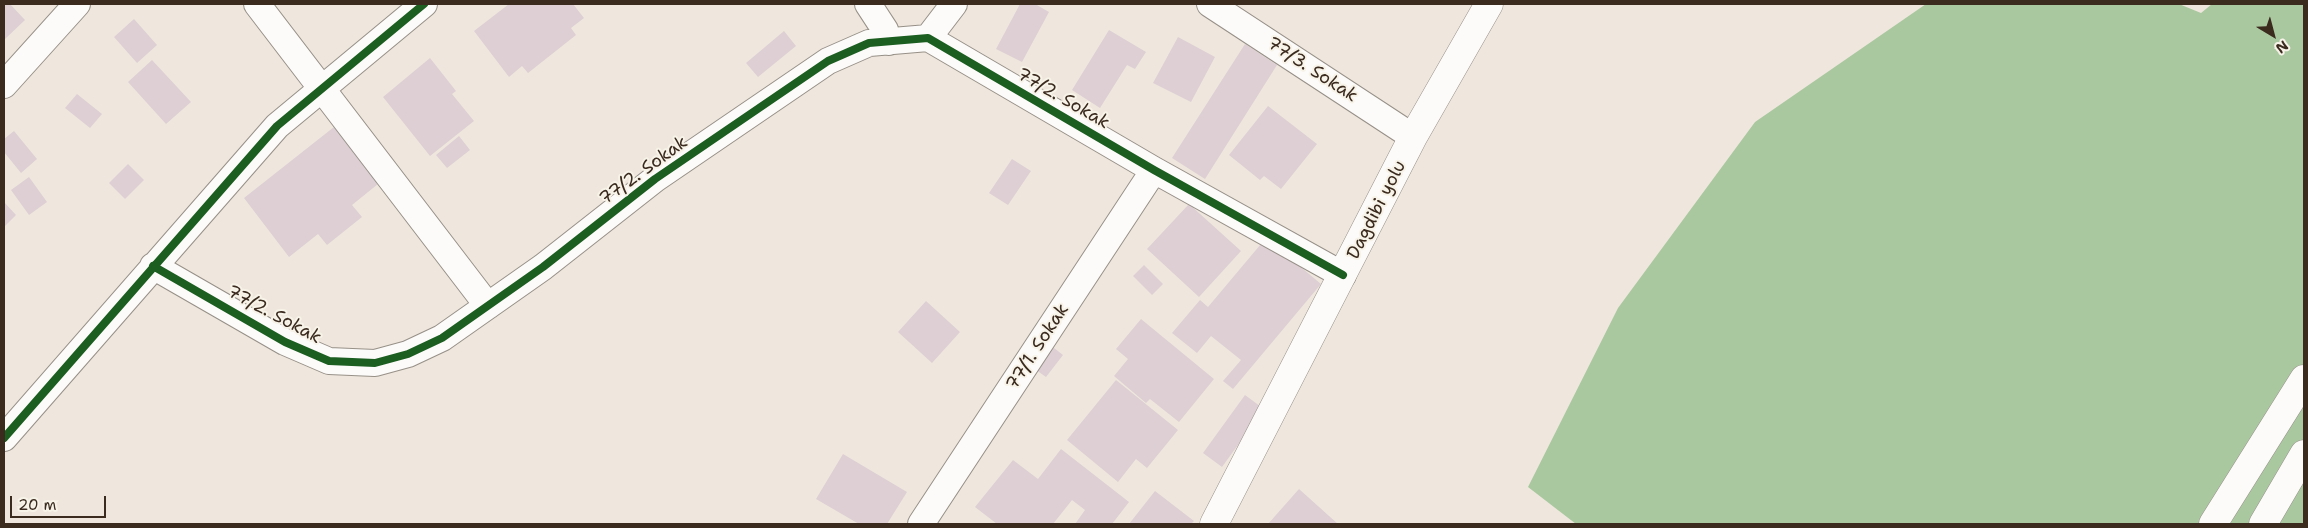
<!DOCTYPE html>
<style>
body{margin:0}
#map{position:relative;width:2308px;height:528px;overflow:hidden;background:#efe7dd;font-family:"Shantell Sans",sans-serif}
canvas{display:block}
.frame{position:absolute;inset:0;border:5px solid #3b2a1e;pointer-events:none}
.north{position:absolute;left:2248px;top:10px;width:50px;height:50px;-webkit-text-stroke:4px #f7f3e8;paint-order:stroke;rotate:143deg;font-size:14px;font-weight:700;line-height:20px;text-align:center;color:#3b2a1e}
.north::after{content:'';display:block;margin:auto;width:18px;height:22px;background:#3b2a1e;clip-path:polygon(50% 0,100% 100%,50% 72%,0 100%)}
.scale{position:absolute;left:10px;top:496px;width:96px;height:22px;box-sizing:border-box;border:2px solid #3b2a1e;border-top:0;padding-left:6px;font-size:15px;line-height:18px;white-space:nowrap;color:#3b2a1e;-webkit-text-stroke:4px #f7f3e8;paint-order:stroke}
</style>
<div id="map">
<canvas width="2308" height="528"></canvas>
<div class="frame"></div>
<div class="north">N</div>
<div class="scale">20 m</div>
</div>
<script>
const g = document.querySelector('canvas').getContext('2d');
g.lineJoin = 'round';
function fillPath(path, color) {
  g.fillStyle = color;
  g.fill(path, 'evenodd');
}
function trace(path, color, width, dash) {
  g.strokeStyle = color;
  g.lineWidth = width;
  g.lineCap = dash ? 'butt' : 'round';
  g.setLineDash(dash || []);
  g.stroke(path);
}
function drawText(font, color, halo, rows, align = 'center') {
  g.font = font + ' "Shantell Sans",sans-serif';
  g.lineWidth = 4;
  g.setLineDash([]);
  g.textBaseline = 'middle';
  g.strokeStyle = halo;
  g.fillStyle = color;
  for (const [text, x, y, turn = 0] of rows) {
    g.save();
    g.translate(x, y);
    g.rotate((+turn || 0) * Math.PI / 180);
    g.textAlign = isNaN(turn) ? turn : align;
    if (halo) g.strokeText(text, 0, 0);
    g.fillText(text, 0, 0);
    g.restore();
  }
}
fillPath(new Path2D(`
 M1926,4H2179L2201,13L2212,4H2304V524H1576L1528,487L1618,308L1755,122Z`), '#aac8a0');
fillPath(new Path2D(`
 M4,4H10L25,20L5,39L4,37Z
 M509,4H573L584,18L571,28L576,35L528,73L522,66L509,77L474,31Z
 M1020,4H1035L1049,12L1022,62L996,49Z
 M134,19L157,45L137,63L114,37Z
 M1109,30L1146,52L1135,69L1127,65L1100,108L1072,90Z
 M784,31L796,46L758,77L746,63Z
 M1178,37L1215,57L1191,102L1153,83Z
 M1245,44L1277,65L1205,179L1172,158Z
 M430,58L456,91L452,94L474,121L430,156L383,97Z
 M152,60L191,102L166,124L128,82Z
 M77,94L102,114L90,128L65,108Z
 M1268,106L1317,144L1281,189L1264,176L1260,180L1229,155Z
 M334,127L378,184L352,205L362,217L327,245L318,234L289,257L244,198Z
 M14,131L37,159L21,173L4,152V139Z
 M459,136L470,150L447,168L436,155Z
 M1012,159L1031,171L1008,205L989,193Z
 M128,164L144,180L125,199L109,183Z
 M29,177L47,202L29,215L11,190Z
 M4,202L16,215L4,227Z
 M1189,204L1241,251L1199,297L1147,249Z
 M1266,238L1321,284L1233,389L1223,381L1241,360L1211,336L1197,353L1172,333L1200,300L1208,307Z
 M1144,265L1163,284L1152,295L1133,276Z
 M926,301L960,332L932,363L898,332Z
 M1141,319L1214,379L1179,422L1150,399L1146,403L1114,376L1128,359L1116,349Z
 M1045,341L1063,355L1046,377L1029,365Z
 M1116,380L1178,430L1147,468L1136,459L1118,482L1067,440Z
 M1245,395L1264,409L1222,467L1203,453Z
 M1061,449L1129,502L1112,524H1075L1085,510L1072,500L1053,524H997L975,507L1013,460L1038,479Z
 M843,454L907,492L887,524H859L816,499Z
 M1299,489L1338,524H1268Z
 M1155,491L1194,521L1191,524H1129Z`), '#ddcfd4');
const minor = new Path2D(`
 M257,4L488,306
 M868,4L885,30L889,42
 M1210,4L1413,137
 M928,38L954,4
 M4,85L77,4
 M153,266L285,342L329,361L375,363L408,354L442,338L543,267L655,179L828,61L869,43L928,38L1154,170L1343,275
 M4,438L277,126L424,4
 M921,524L1154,170`);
const tertiary = new Path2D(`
 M1214,524L1413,137L1489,4`);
const secondary = new Path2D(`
 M2213,524L2304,379
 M2263,524L2304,454`);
trace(minor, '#969088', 28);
trace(tertiary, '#969088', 29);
trace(secondary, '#969088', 29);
trace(minor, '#fdfbfa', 26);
trace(tertiary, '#fdfbfa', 28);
trace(secondary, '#fdfbfa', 28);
trace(new Path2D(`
 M153,266L285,342L329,361L375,363L408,354L442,338L543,267L655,179L828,61L869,43L928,38L1154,170L1343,275
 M4,438L277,126L424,4`), '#1b5e20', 8);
drawText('18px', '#3b2a1e', '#f7f3e8', [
 ["77/3. Sokak",1312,70,33],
 ["77/2. Sokak",1063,99,30],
 ["77/2. Sokak",644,171,-36],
 ["Dagdibi yolu",1377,210,-63],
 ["77/2. Sokak",274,315,28],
 ["77/1. Sokak",1038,347,-57]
]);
</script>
